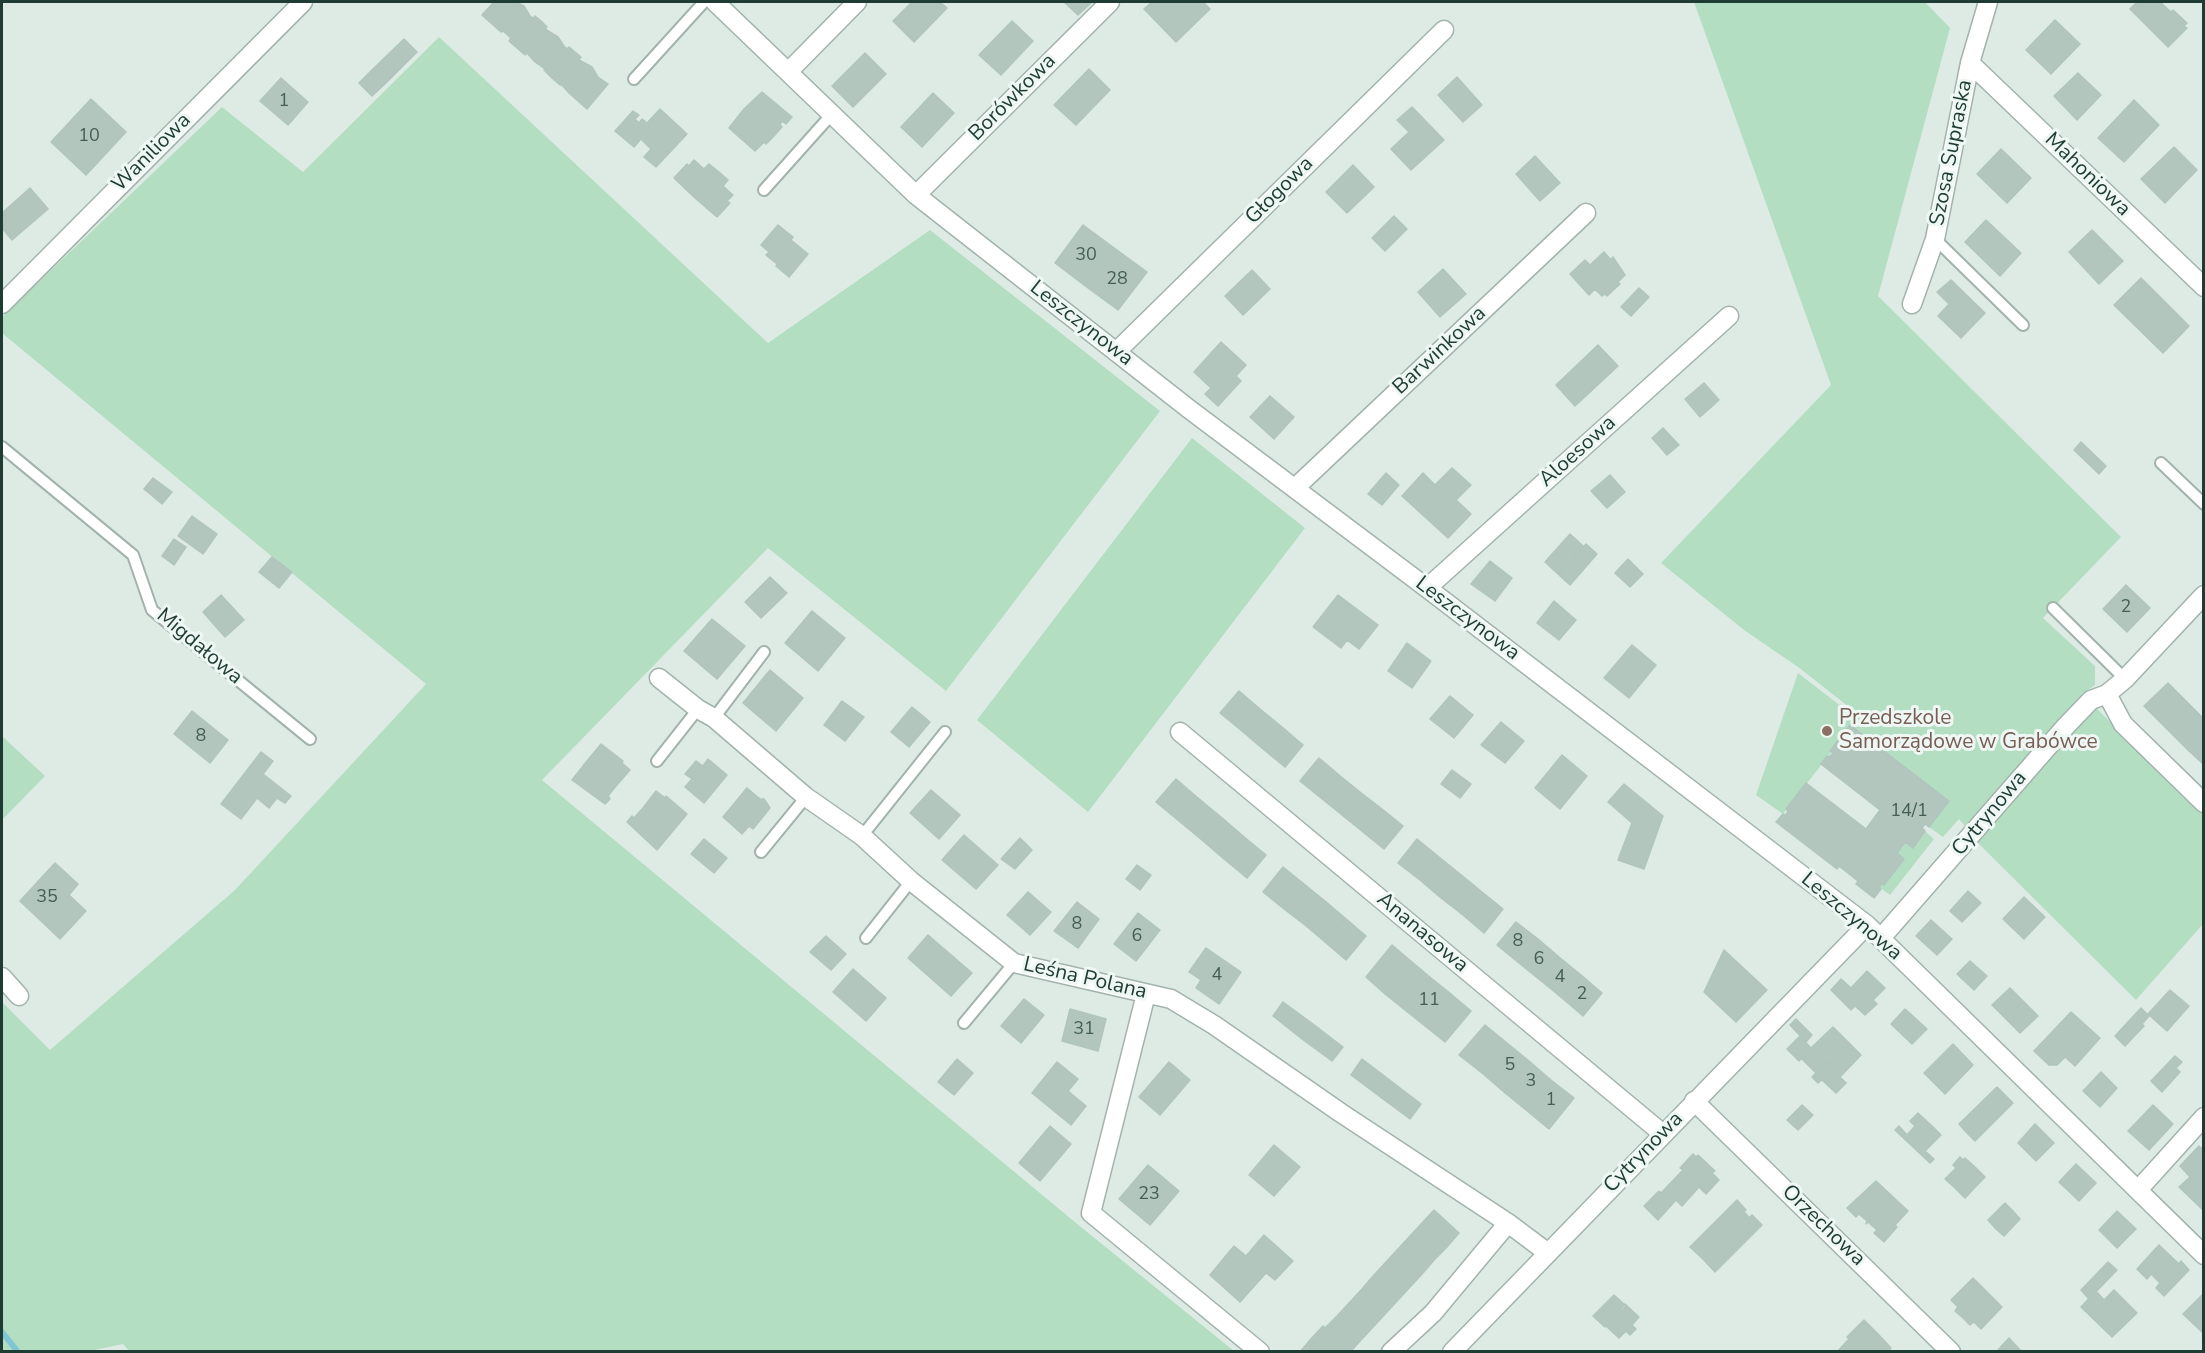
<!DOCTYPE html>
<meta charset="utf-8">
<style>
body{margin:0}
#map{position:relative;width:2205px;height:1353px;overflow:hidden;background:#deebe5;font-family:"Nunito Sans",sans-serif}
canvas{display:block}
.frame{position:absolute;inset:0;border:3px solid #1e3c34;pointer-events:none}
</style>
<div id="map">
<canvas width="2205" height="1353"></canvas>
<div class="frame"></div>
</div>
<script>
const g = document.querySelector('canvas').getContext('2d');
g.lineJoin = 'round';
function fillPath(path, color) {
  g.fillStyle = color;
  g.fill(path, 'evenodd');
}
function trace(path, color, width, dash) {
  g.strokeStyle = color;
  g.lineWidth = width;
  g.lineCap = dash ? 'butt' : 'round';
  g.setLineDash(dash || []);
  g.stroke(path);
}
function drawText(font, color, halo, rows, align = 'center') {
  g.font = font + ' "Nunito Sans",sans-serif';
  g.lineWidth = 6;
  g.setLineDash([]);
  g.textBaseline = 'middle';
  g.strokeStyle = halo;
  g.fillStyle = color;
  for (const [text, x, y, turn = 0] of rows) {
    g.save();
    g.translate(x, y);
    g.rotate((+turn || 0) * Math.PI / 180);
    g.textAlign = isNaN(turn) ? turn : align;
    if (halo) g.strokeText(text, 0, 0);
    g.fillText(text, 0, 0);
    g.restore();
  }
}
fillPath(new Path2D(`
 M1694,2H1925L1950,28L1878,296L2121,537L2043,618L2095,666V685L2082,694L2203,814V924L2136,1000L1980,845L1959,819L1943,837L1929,827L1851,727L1783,814L1756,795L1798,673L1846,710L1849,707L1798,667L1744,630L1661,563L1831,385Z
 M439,37L768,343L930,230L1160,411L946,691L768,548L542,780L1076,1223L1234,1351L130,1352L123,1344L90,1351H2V1002L50,1050L235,890L426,684L2,333V317L222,107L303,172Z
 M1192,438L1305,528L1088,812L977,720Z
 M2,736L45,776L2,820Z
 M1925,831L1934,839L1890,895L1879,887L1882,883L1885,884L1904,859L1897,853L1905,842L1913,848Z`), '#b4dec1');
trace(new Path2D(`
 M2,1332L18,1352`), '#81c6d5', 6);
const building = new Path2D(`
 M494,2H516L524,6L501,32L482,15Z
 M912,2H940L947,8L914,42L893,21Z
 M1064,2H1092L1078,15Z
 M1152,2H1203L1210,9L1176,42L1144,9Z
 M2137,2H2160L2171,12L2173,10L2187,23L2184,26L2187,28L2168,47L2130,9Z
 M524,6L530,16L533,18L535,16L541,21L517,48L509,41L511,38L503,31L501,32Z
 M2055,20L2080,44L2051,74L2026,50Z
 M541,21L547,27L545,29L558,37L535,62L527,53L525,55L517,48Z
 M1012,21L1033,41L1001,75L979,55Z
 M558,37L564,46L567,49L569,47L575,52L552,78L544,70L545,69L535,62Z
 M404,39L417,52L388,81L374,68Z
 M575,52L581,57L579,60L592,67L569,93L561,84L560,85L552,78Z
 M865,53L886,74L853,107L832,86Z
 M592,67L598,77L608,84L587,109L569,93Z
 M374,68L388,81L372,96L359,83Z
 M1089,69L1110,90L1076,125L1054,105Z
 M2078,73L2101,95L2077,120L2054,96Z
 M1457,77L1482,105L1463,122L1438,95Z
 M281,78L308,102L288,125L260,101Z
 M762,92L792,117L786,124L782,121L780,125L782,127L774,136L744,109Z
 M933,93L954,113L922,147L901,127Z
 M91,99L126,132L86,175L51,142Z
 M2134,100L2159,125L2124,162L2098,138Z
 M1412,107L1444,140L1411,170L1391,149L1409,132L1397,120Z
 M660,109L687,134L656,167L644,157L651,149L641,139L634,147L615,131L633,111L639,115L635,119L639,123L642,119L647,123Z
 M744,109L774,136L766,144L764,142L755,151L729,128Z
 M2174,147L2197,170L2165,203L2141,179Z
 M2001,149L2031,178L2007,203L1977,174Z
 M1535,156L1560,183L1540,201L1516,174Z
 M694,160L704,169L709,164L719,172L695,198L674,178L687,164L689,166Z
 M1353,165L1374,187L1347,213L1326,192Z
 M719,172L728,180L723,186L733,195L727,201L730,203L717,217L695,198Z
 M30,188L48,209L12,240L2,228V213Z
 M1394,216L1407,229L1385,251L1372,238Z
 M1986,220L2021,253L2000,276L1965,242Z
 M778,225L793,237L791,240L808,254L789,277L776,266L777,264L766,255L769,252L761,245Z
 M1083,225L1117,250L1088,288L1055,263Z
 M2092,230L2123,261L2099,284L2069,252Z
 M1117,250L1147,272L1118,310L1088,288Z
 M1604,252L1611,260L1613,257L1625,275L1618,282L1620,284L1607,296L1605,294L1602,296L1595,289L1589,295L1570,274L1585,260L1590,265Z
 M1443,269L1466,294L1440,317L1418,292Z
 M1252,270L1270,289L1243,315L1225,296Z
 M2141,278L2189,326L2163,353L2114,305Z
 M1951,280L1985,313L1961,338L1938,316L1949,304L1937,292Z
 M1639,288L1649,297L1631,316L1621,307Z
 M1221,342L1246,365L1236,376L1241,381L1218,406L1205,394L1211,388L1194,372Z
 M1598,345L1618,366L1575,406L1556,385Z
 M1704,383L1719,400L1700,417L1685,399Z
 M1270,396L1294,417L1274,439L1250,417Z
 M1663,428L1679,445L1667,455L1652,438Z
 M2081,442L2106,466L2099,474L2074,450Z
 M1452,468L1471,485L1456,500L1471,514L1448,538L1402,496L1423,473L1435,485Z
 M1386,473L1399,485L1382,505L1368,494Z
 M1610,475L1625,492L1607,508L1591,491Z
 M153,478L172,492L162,504L144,489Z
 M192,516L217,534L203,554L178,536Z
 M1570,534L1583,546L1558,574L1545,562Z
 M174,539L186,547L174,565L162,556Z
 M1586,544L1597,554L1570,585L1559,575Z
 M272,557L292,572L279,588L259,572Z
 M1628,559L1643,574L1630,587L1615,573Z
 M1490,561L1512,578L1495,601L1471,584Z
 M770,577L787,593L761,618L745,602Z
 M2126,585L2150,608L2127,632L2103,609Z
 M221,595L244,620L225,637L203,612Z
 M1338,595L1378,625L1359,649L1347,640L1341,648L1313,627Z
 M1554,601L1576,620L1559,640L1537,623Z
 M812,611L845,638L818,671L785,643Z
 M712,619L745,646L717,679L684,651Z
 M1407,643L1431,661L1412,688L1388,671Z
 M1632,645L1656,665L1629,698L1604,678Z
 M770,670L803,698L776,731L743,703Z
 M2168,683L2182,697L2159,721L2144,706Z
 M1239,691L1260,709L1242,731L1220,713Z
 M1450,696L1473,715L1454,738L1430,719Z
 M2182,697L2197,712L2173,735L2159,721Z
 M842,701L864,717L845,741L824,725Z
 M912,707L930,722L909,747L891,732Z
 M1260,709L1282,727L1263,749L1242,731Z
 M192,711L228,740L210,763L174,734Z
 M2197,712L2204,719V734L2188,750L2173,735Z
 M1501,722L1524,741L1505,763L1481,745Z
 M1850,725L1949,801L1929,827L1925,824L1922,828L1925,831L1913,848L1905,842L1897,853L1904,859L1884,885L1882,883L1879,887L1881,889L1874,898L1856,884L1858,881L1839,866L1837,869L1776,822L1783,814L1785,815L1787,813L1788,811L1786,809L1806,783L1866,829L1880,810L1821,764L1827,756L1829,757L1833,753L1830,751Z
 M1282,727L1303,745L1285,767L1263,749Z
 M2204,734V764H2203L2188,750Z
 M601,744L623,761L622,763L630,770L616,786L587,761Z
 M261,752L273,761L263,774L291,796L285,803L277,798L269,808L257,798L241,819L221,804Z
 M1562,755L1587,776L1560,809L1535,788Z
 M1319,758L1339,775L1321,798L1300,781Z
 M708,759L727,775L704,803L685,787L692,779L685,774L696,761L703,766Z
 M587,761L616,786L608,796L610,799L605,804L572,780Z
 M1452,770L1471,784L1460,798L1441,784Z
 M1339,775L1360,792L1342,815L1321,798Z
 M1176,779L1198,798L1179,821L1156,802Z
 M1624,784L1663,816L1644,869L1618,860L1632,823L1608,802Z
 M747,788L760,799H764L770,808L753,829L749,826L742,834L723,817Z
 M931,790L960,815L939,839L910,813Z
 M656,791L665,798L666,796L687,814L672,832L643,808Z
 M1360,792L1382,809L1363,832L1342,815Z
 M1198,798L1221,817L1202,840L1179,821Z
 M643,808L672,832L657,850L627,822L632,816L634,818Z
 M1382,809L1403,826L1384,849L1363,832Z
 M1221,817L1243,836L1224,859L1202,840Z
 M964,835L998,865L976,889L942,860Z
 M1243,836L1266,855L1247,878L1224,859Z
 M1020,838L1032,850L1015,869L1001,859Z
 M704,839L727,858L714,873L691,854Z
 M1417,839L1439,857L1420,880L1398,863Z
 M1439,857L1460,874L1441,898L1420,880Z
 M55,863L78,884L69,895L86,911L60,939L20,901Z
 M1137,865L1151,875L1140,890L1126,879Z
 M1283,867L1304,884L1284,909L1263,892Z
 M1460,874L1482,892L1463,915L1441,898Z
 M1304,884L1325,901L1305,925L1284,909Z
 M1968,891L1981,903L1962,922L1950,911Z
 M1028,892L1051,912L1030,935L1007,915Z
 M1482,892L1503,909L1484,933L1463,915Z
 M2024,897L2045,917L2024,939L2003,919Z
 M1325,901L1345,918L1325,942L1305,925Z
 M1077,902L1099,919L1078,948L1054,931Z
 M1138,913L1160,930L1136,961L1114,944Z
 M1345,918L1366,936L1346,960L1325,942Z
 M1931,920L1952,939L1937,955L1916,936Z
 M1516,922L1538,939L1519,963L1497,945Z
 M928,935L972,973L951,996L908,958Z
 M826,936L846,954L831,970L810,952Z
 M1538,939L1559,957L1540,980L1519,963Z
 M1392,945L1412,962L1385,994L1366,977Z
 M1206,948L1241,972L1219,1004L1196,988L1201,980L1189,972Z
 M1724,950L1767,990L1736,1022L1704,992Z
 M1559,957L1581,975L1562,998L1540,980Z
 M1970,961L1987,976L1974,990L1957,974Z
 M1412,962L1431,978L1405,1010L1385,994Z
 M853,969L886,998L866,1021L833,992Z
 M1867,971L1885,988L1873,1000L1877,1004L1865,1015L1855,1006L1851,1010L1831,990L1841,979L1851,988Z
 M1581,975L1602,993L1583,1016L1562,998Z
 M1431,978L1451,994L1425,1026L1405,1010Z
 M2010,988L2023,1001L2006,1019L1992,1005Z
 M2170,990L2189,1006L2167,1031L2148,1014Z
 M1451,994L1471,1011L1445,1042L1425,1026Z
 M1024,999L1044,1015L1021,1043L1001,1026Z
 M2023,1001L2038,1016L2020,1033L2006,1019Z
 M1283,1002L1313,1024L1302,1039L1273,1016Z
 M2141,1008L2149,1016L2142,1024L2144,1026L2125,1046L2115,1036Z
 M1070,1009L1106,1019L1098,1051L1062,1041Z
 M1905,1009L1927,1029L1912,1044L1891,1024Z
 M2071,1012L2100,1038L2075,1066L2065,1057L2073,1049L2059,1036L2044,1051L2052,1059L2049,1065L2034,1051Z
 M1796,1019L1812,1035L1806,1042L1790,1025Z
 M1313,1024L1343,1047L1332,1061L1302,1039Z
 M1485,1025L1507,1043L1482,1073L1459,1055Z
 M1833,1027L1850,1044L1829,1065L1811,1048Z
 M1800,1036L1811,1048L1799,1061L1787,1049Z
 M2059,1036L2073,1049L2057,1065H2049L2052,1059L2044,1051Z
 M1507,1043L1529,1061L1504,1092L1482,1073Z
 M1850,1044L1861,1055L1840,1077L1829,1065Z
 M1953,1044L1973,1065L1945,1094L1924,1073Z
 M1811,1048L1846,1083L1836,1093L1822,1080L1818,1083L1812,1077L1816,1073L1801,1058Z
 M2175,1056L2182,1062L2176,1068L2180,1072L2162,1092L2151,1081Z
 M957,1059L973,1073L954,1095L938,1082Z
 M1362,1059L1391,1081L1379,1096L1351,1075Z
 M1529,1061L1551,1080L1526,1110L1504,1092Z
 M1057,1062L1078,1079L1068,1091L1086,1106L1071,1125L1032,1093Z
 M1169,1062L1190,1080L1160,1115L1139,1097Z
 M2101,1072L2117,1088L2100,1107L2083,1091Z
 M1551,1080L1574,1098L1549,1129L1526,1110Z
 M1391,1081L1421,1104L1410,1119L1379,1096Z
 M1997,1087L2005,1095L1967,1133L1959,1124Z
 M2005,1095L2013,1103L1975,1141L1967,1133Z
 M1802,1105L1813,1115L1798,1130L1787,1120Z
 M2153,1105L2173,1124L2149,1150L2128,1131Z
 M1918,1113L1933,1127L1913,1147L1895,1130L1899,1126L1907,1135L1915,1126L1910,1121Z
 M2035,1124L2054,1143L2036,1161L2018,1143Z
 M1050,1126L1071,1144L1040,1181L1019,1163Z
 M1933,1127L1941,1135L1925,1151L1934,1159L1930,1163L1913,1147Z
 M1274,1145L1300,1167L1274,1196L1249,1175Z
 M2199,1146L2204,1150V1211L2179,1187L2190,1177L2180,1166Z
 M1693,1154L1696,1157L1698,1155L1715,1171L1712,1173L1719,1180L1706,1194L1699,1187L1682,1206L1676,1200L1658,1220L1644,1206L1659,1191L1661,1193L1683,1170L1680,1168Z
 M1960,1157L1963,1160L1965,1158L1975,1167L1955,1188L1945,1179L1956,1168L1953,1165Z
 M2076,1164L2096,1183L2079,1201L2059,1182Z
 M1148,1165L1179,1191L1150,1225L1119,1199Z
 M1975,1167L1985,1177L1965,1198L1955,1188Z
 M1876,1181L1892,1196L1866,1224L1867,1221L1859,1214L1856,1217L1847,1208Z
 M1892,1196L1908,1211L1895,1225L1897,1227L1884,1242L1874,1233L1877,1230L1868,1222L1866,1224Z
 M1737,1200L1746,1210L1744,1212L1747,1215L1703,1259L1690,1247Z
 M2005,1203L2013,1211L1996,1229L1988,1220Z
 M1434,1210L1459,1233L1447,1247L1422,1223Z
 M2013,1211L2020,1219L2004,1236L1996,1229Z
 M2117,1211L2136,1229L2117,1248L2099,1230Z
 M1747,1215L1749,1218L1752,1215L1762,1225L1715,1272L1703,1259Z
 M1422,1223L1447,1247L1435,1259L1410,1236Z
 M1264,1235L1293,1261L1275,1280L1266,1273L1240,1302L1210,1275L1234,1246L1246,1256Z
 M1410,1236L1435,1259L1423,1273L1398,1249Z
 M2159,1245L2179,1264L2181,1261L2189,1270L2164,1296L2156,1288L2160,1283L2151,1274L2147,1279L2137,1269Z
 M1398,1249L1423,1273L1411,1286L1386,1262Z
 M1386,1262L1411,1286L1399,1299L1374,1275Z
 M2108,1262L2117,1270L2089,1299L2081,1290Z
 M1374,1275L1399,1299L1387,1312L1362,1289Z
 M1973,1278L1988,1293L1963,1318L1955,1311L1958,1307L1951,1300Z
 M1362,1289L1387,1312L1375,1325L1350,1302Z
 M2114,1290L2137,1313L2112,1337L2081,1307L2096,1291L2104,1300Z
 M1988,1293L2002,1307L1981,1329L1974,1322L1970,1325L1963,1318Z
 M2204,1293V1333H2203L2183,1314Z
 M1614,1295L1626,1306L1605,1327L1593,1316Z
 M1350,1302L1375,1325L1363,1338L1338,1315Z
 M1625,1304L1639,1317L1632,1325L1636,1329L1630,1335L1626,1331L1619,1338L1606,1326Z
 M1338,1315L1363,1338L1351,1351L1325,1328Z
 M1864,1320L1878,1334L1861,1352H1837L1849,1339L1847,1337Z
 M1323,1326L1349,1349L1347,1352H1323L1310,1340Z
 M1878,1334L1891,1348L1888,1352H1861Z
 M2009,1338L2022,1352H1996Z
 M1310,1340L1323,1352H1300Z`);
fillPath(building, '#b3c6be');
trace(building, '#b0c5bd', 1.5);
const lane = new Path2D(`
 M634,79L704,2
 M764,190L832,114
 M1935,239L2023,325
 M2,447L133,555L152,610L310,739
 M2161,463L2204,504
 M2053,608L2125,679
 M714,718L764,652
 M657,761L698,709
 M862,836L945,732
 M761,852L806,797
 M866,938L911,881
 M964,1023L1014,963`);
const street = new Path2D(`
 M715,2L916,195L1189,409L1427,588L1867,925L2204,1255
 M1970,63L2204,287
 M788,72L857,2
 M916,195L1110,2
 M2,304L303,2
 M1912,304L1935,239L1970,63L1988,2
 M1117,351L1444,30
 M1295,488L1586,213
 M1427,588L1729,316
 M659,678L698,709L714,718L806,797L862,836L911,881L1014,963L1171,999L1214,1025L1341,1113L1508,1223
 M2107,694L2123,724L2204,803
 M1180,732L1663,1134
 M1881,938L2066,726L2091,700L2107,694L2125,679L2204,595
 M2,977L19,996
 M1146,994L1091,1213L1260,1352
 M1694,1101L1951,1352
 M2138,1190L2204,1117
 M1391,1352L1433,1313L1508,1223L1548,1253
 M1452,1352L1867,925`);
trace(lane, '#a1b3ac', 14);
trace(street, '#a1b3ac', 21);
trace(lane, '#fff', 10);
trace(street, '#fff', 18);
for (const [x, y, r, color] of [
 [1827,731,6,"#8d6e63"]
]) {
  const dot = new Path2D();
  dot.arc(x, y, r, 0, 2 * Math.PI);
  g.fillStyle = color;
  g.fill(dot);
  trace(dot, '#eef7f3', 2);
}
drawText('18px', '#435e56', null, [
 ["1",284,102],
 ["10",89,137],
 ["30",1086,256],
 ["28",1117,280],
 ["2",2126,608],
 ["8",201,737],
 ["14/1",1909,812],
 ["35",47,898],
 ["8",1077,925],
 ["6",1137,937],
 ["8",1518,942],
 ["6",1539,960],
 ["4",1217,976],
 ["4",1560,978],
 ["2",1582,995],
 ["11",1429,1001],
 ["31",1084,1030],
 ["5",1510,1066],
 ["3",1531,1082],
 ["1",1551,1101],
 ["23",1149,1195]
]);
drawText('21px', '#1e3c34', '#eef7f3', [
 ["Borówkowa",1013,98,-45],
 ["Waniliowa",152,153,-45],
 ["Szosa Supraska",1952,153,-79],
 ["Mahoniowa",2087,175,44],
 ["Głogowa",1280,191,-45],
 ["Leszczynowa",1081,324,38],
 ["Barwinkowa",1440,351,-43],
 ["Aloesowa",1578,452,-42],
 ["Leszczynowa",1467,619,37],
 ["Migdałowa",199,647,40],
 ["Cytrynowa",1990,814,-50],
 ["Leszczynowa",1851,917,40],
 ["Ananasowa",1422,933,40],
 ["Leśna Polana",1085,979,13],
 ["Cytrynowa",1644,1153,-46],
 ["Orzechowa",1823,1226,44]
]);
drawText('21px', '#785e54', '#eef7f3', [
 ["Przedszkole",1839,719],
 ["Samorządowe w Grabówce",1839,743]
], 'left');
</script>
